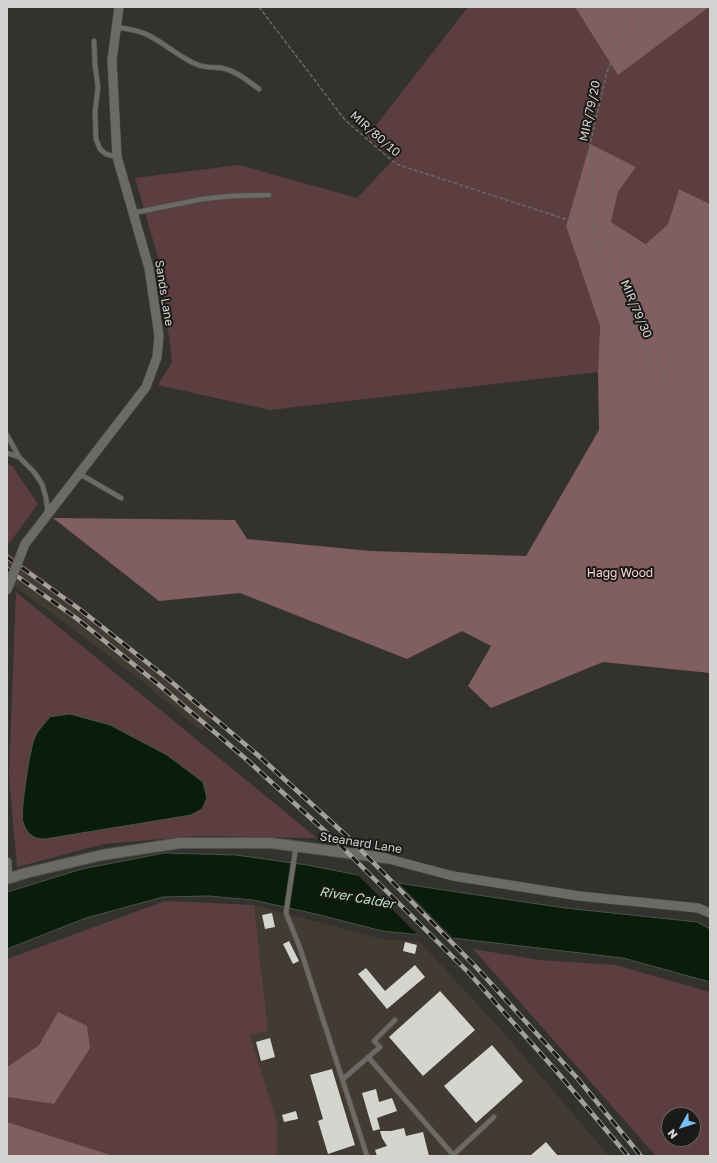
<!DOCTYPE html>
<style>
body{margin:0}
#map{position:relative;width:717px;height:1163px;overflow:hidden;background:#34322e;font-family:"Golos Text",sans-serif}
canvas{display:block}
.frame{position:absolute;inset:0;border:8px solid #d5d3d1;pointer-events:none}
.north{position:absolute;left:661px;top:1107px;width:40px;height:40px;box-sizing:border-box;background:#1b1a18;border:1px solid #656462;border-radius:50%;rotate:231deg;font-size:11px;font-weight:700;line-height:16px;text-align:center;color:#d5d3d1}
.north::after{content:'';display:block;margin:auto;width:14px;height:18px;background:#76c0f7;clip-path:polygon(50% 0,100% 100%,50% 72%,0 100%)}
</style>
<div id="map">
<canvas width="717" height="1163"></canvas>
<div class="frame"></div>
<div class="north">N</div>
</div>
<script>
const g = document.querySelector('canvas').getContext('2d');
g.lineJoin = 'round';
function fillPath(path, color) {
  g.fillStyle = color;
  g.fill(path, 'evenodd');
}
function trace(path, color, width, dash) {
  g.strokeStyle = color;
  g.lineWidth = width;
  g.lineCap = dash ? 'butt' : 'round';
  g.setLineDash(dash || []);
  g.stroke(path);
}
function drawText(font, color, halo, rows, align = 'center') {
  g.font = font + ' "Golos Text",sans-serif';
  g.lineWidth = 4;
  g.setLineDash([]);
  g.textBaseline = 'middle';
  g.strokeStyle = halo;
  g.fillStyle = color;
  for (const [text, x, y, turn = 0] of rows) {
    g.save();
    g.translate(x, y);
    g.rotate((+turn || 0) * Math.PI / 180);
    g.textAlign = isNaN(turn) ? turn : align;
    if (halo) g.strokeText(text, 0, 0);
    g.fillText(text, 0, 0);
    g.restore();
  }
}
fillPath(new Path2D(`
 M7,552L79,605L215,715L201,731L142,681L60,619L7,581Z
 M254,905L382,939L420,942L502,1031L609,1156H277V1122L250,1035L268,1030Z`), '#413b31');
fillPath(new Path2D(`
 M468,7H710V204L679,189L668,224L647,244L611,222L618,192L636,167L590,145L566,226L600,326L598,372L270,410L158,385L172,362L160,264L135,178L239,165L357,198L395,158L367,137Z
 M7,464L12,466L38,504L7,546Z
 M16,592L317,838L197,836L104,844L17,867L9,776ZM70,714L110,725L191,815L45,839H36L50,717Z
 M165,901L254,905L268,1031L250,1035L277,1122V1156H114L7,1122V1097L54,1104L58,1012L39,1045L7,1067V959Z
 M473,949L539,960L615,965L710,992V1156H656ZM669,1115H693V1139H669Z`), '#5d3e40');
fillPath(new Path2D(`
 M575,7H709L618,75Z
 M590,144L636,167L618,192L611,222L646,244L668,224L679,189L710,204V673L603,662L491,708L468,686L491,646L462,631L407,659L240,593L159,601L53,518L235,520L247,539L370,551L526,556L599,430L598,372L600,326L566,226Z
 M58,1012L87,1026L90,1048L54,1104L7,1097V1067L39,1045Z
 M7,1122L114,1156H7Z`), '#815f61');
const water = new Path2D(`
 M70,714L110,725L167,755L203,782L207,798L202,809L191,815L45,839C33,839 27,834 23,822C20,813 30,747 35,737C38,730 45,723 50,717Z
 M165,853L236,855L307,865L404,884L565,908L697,922L710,929V982L623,958L461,939L382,931L320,915L253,900L209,896L163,897L86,918L7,949V892L82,869Z`);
fillPath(water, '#0a1d0b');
trace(water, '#475446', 1);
fillPath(new Path2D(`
 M355,872L396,880L455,940L420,937Z`), '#34322e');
fillPath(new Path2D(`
 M272,913L275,927L265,929L262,915Z
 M289,941L299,961L293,964L283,944Z
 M405,942L417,945L415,954L403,951Z
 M415,965L425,977L387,1009L358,974L366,968L385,991Z
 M440,991L475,1030L423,1076L389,1037Z
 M270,1038L275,1057L261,1061L256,1042Z
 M492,1045L523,1081L476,1123L444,1086Z
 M332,1069L355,1145L328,1154L318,1121L323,1119L310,1075Z
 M376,1089L379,1102L392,1098L397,1111L377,1118L380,1129L373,1131L362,1093Z
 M296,1111L298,1119L284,1122L282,1115Z
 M404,1128L406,1136L423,1132L429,1156H377L375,1150L387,1146L382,1138L380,1131H391Z
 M546,1142L558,1156H530Z`), '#d4d5cf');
const service = new Path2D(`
 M116,27C127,29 138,30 148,35C166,44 180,58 198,65C206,68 214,67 222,68C236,71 248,81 259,89
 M94,41L95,65L98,87L95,112L96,139L100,149L106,154L117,157
 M133,213L203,199L231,196L269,195
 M7,435L19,457L34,472L42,484L46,498L48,514
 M7,453L19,457
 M80,474L121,498
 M296,846L286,913L300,948L367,1156
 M368,1057L454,1156
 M343,1079L380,1047L374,1041L395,1020
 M452,1156L494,1117`);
const minor = new Path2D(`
 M25,544L146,387L157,357L159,336L149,268L117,157L112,60L119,7
 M385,858L453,876L579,896L698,908L710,913
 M7,862L8,879`);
const tertiary = new Path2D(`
 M7,879L26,873L102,855L180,843H271L385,858`);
trace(service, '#504e4a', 6);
trace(minor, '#504e4a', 10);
trace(tertiary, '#504e4a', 12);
trace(new Path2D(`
 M259,7L345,120L396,164L596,229
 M633,7L607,72L590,144L596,239L641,345L710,430
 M595,268L596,241`), '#6a6864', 1.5, [4, 2]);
trace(service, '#6c6a65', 4.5);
trace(minor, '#6c6a65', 9);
trace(tertiary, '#6c6a65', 10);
const rail = new Path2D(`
 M7,557L82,611L168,679L260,757L350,839L476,967L578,1079L641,1156
 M7,569L76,618L158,684L246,759L339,844L469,973L558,1073L628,1156`);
trace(rail, '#a3a19e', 4.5);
trace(rail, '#1b1a18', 3, [9]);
const minorBridge = new Path2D(`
 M7,590L25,544`);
trace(minorBridge, '#504e4a', 10, []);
trace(minorBridge, '#6c6a65', 9);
drawText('12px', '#d5d3d1', '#1b1a18', [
 ["MIR/79/20",590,111,-78],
 ["MIR/80/10",375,134,41],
 ["Sands Lane",164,293,81],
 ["MIR/79/30",636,309,67],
 ["Steanard Lane",361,843,9]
]);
drawText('12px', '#f7d0d1', '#1b1a18', [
 ["Hagg Wood",620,573]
]);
drawText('italic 13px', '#b8e3b8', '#1b1a18', [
 ["River Calder",357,898,10]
]);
</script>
